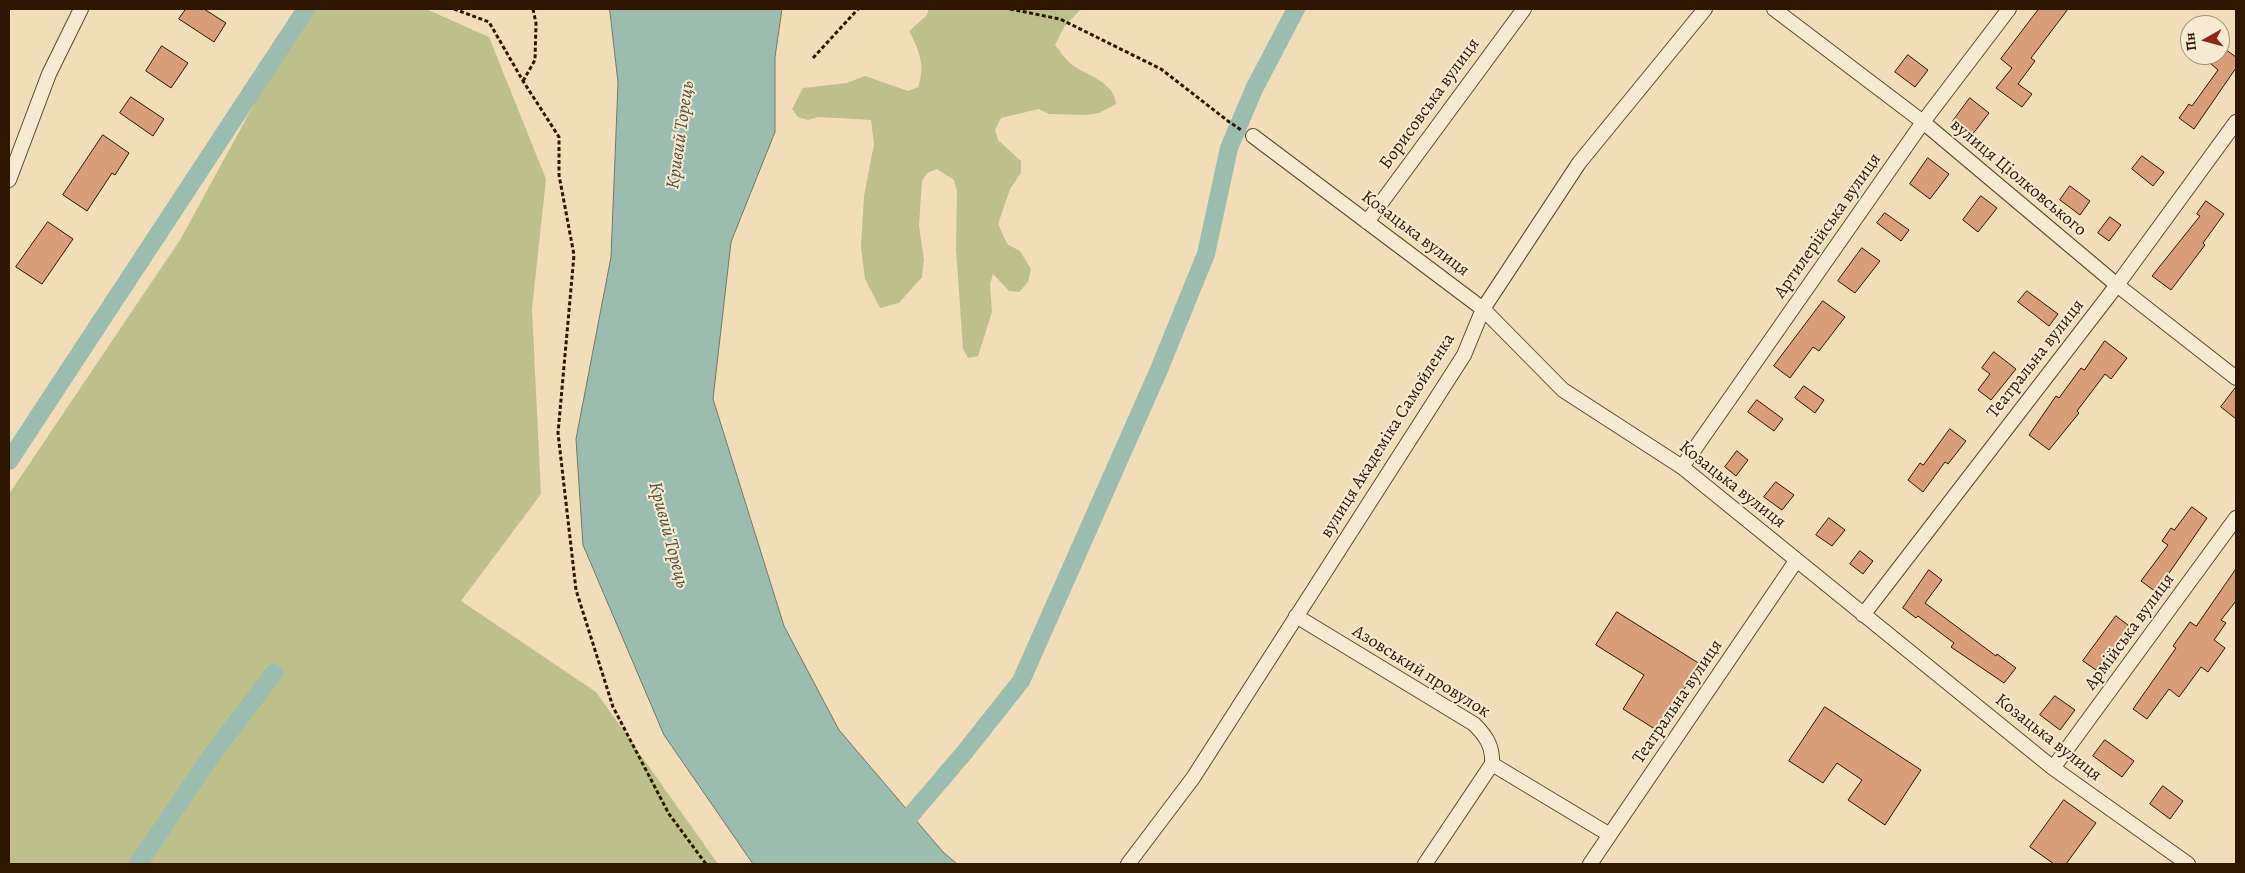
<!DOCTYPE html>
<meta charset="utf-8">
<style>
body{margin:0}
#map{position:relative;width:2245px;height:873px;overflow:hidden;background:#f1deb9;font-family:Alegreya,serif}
canvas{display:block}
.frame{position:absolute;inset:0;border:10px solid #2e1500;pointer-events:none}
.north{position:absolute;left:2180px;top:15px;width:50px;height:50px;box-sizing:border-box;background:#f6ead2;border:1px solid #a6957e;border-radius:50%;rotate:263deg;font-size:14px;font-weight:700;line-height:20px;text-align:center;color:#2e1500}
.north::after{content:'';display:block;margin:auto;width:18px;height:22px;background:#8f2418;clip-path:polygon(50% 0,100% 100%,50% 72%,0 100%)}
</style>
<div id="map">
<canvas width="2245" height="873"></canvas>
<div class="frame"></div>
<div class="north">Пн</div>
</div>
<script>
const g = document.querySelector('canvas').getContext('2d');
g.lineJoin = 'round';
function fillPath(path, color) {
  g.fillStyle = color;
  g.fill(path, 'evenodd');
}
function trace(path, color, width, dash) {
  g.strokeStyle = color;
  g.lineWidth = width;
  g.lineCap = dash ? 'butt' : 'round';
  g.setLineDash(dash || []);
  g.stroke(path);
}
function drawText(font, color, halo, rows, align = 'center') {
  g.font = font + ' Alegreya,serif';
  g.lineWidth = 4;
  g.setLineDash([]);
  g.textBaseline = 'middle';
  g.strokeStyle = halo;
  g.fillStyle = color;
  for (const [text, x, y, turn = 0] of rows) {
    g.save();
    g.translate(x, y);
    g.rotate((+turn || 0) * Math.PI / 180);
    g.textAlign = isNaN(turn) ? turn : align;
    if (halo) g.strokeText(text, 0, 0);
    g.fillText(text, 0, 0);
    g.restore();
  }
}
fillPath(new Path2D(`
 M306,9H426L489,37L546,179L532,309L541,494L461,601L596,692L718,864H9V494L180,240Z
 M929,9H1081L1064,27L1055,45C1060,51 1065,59 1071,64C1087,76 1114,81 1116,104L1099,113L1086,115L1049,114L1039,109L1001,118L995,130L998,140L1021,161V173L1010,189L998,224L1007,244L1020,251L1031,269L1028,282L1019,292L1009,291L993,274L990,284L992,312L978,356L968,358L963,349L956,249L957,191L954,180L937,169L927,173L922,181L919,225L924,260L922,277L899,303L880,308L865,279L861,247L864,196L874,144L871,120L818,117L808,120L798,117L792,109L803,88L847,83L865,76L908,91L918,87C926,66 919,50 909,31L926,16Z`), '#bec08c');
const water = new Path2D(`
 M610,9H782L775,57V132L731,242L713,399L784,626L839,730L943,852L957,864H753L664,735L583,545L576,439L611,257L618,83Z`);
fillPath(water, '#9bbcae');
trace(water, '#6f7968', 1);
trace(new Path2D(`
 M9,461L306,9
 M911,815L964,753L1021,681L1158,372L1206,254L1229,148L1254,89L1296,9
 M138,864L211,756L274,673`), '#9bbcae', 18);
const building = new Path2D(`
 M186,9H204L226,23L214,42L179,19Z
 M2039,9H2068L2031,58L2035,61L2018,84L2032,94L2022,107L1996,88L2012,68L2001,59Z
 M162,46L188,63L171,88L146,71Z
 M2222,47L2236,57V68L2194,129L2179,118L2189,104L2192,106L2218,70L2210,63L2216,55H2220Z
 M1908,55L1928,70L1915,87L1895,72Z
 M131,97L164,119L153,136L120,113Z
 M1970,98L1989,113L1972,135L1953,121Z
 M103,135L129,153L115,175L112,173L87,211L63,195Z
 M2142,156L2164,172L2153,186L2132,169Z
 M1928,158L1949,174L1930,199L1910,184Z
 M2070,186L2090,201L2080,215L2060,200Z
 M1981,196L1997,208L1978,232L1963,220Z
 M2206,201L2224,214L2203,243L2205,245L2171,290L2152,276L2200,216L2197,214Z
 M1885,213L1909,230L1901,241L1877,223Z
 M2110,217L2121,225L2109,241L2098,233Z
 M48,222L73,239L42,284L16,267Z
 M1862,248L1880,261L1855,293L1838,281Z
 M2027,291L2058,314L2049,326L2018,302Z
 M1823,301L1845,317L1819,351L1813,347L1790,378L1774,366Z
 M2105,341L2127,358L2111,379L2105,374L2077,411L2079,413L2049,450L2029,435L2056,396L2059,398L2081,368L2084,370Z
 M1994,352L2016,369L1991,400L1978,390L1990,374L1982,368Z
 M1804,386L1824,400L1815,413L1795,398Z
 M2236,387V419L2221,407Z
 M1757,400L1783,419L1774,431L1748,412Z
 M1950,429L1966,441L1948,464L1945,462L1923,492L1908,480L1920,463L1923,465Z
 M1737,451L1748,460L1736,476L1725,467Z
 M1776,482L1794,495L1782,510L1764,497Z
 M2192,507L2207,518L2156,592L2141,581L2168,545L2162,541L2171,528L2174,530Z
 M1829,518L1845,530L1832,546L1816,535Z
 M1860,551L1873,561L1863,574L1850,564Z
 M2236,569V601L2221,620L2226,623L2214,640L2225,648L2208,672L2201,667L2179,697L2169,689L2147,719L2133,709L2176,648L2173,646L2190,622L2196,626Z
 M1929,570L1942,580L1925,603L1996,656L1997,654L2016,668L2004,683L1951,647L1954,643L1918,616L1916,618L1903,608Z
 M1617,612L1700,664L1658,731L1623,709L1644,675L1596,645Z
 M2116,616L2132,628L2117,648L2114,646L2096,670L2083,661Z
 M2055,696L2075,710L2060,730L2040,715Z
 M1825,707L1921,770L1885,825L1848,800L1862,780L1837,763L1823,783L1789,761Z
 M2105,740L2134,761L2122,777L2093,756Z
 M2163,786L2183,801L2170,819L2150,804Z
 M2064,800L2096,823L2066,864H2054L2030,847Z`);
fillPath(building, '#d89d79');
trace(building, '#2e1500', 1);
const street = new Path2D(`
 M1774,9L1923,122L2117,285L2236,378
 M1253,136L1483,309L1563,390L1682,467L2053,768L2188,864
 M9,180L49,74L81,9
 M1367,222L1524,9
 M1682,467L1923,122L2009,9
 M1863,615L2117,285L2236,122
 M1296,616L1474,724C1486,736 1493,746 1492,764L1610,835
 M2053,768L2236,518
 M1128,864L1193,778L1464,355L1483,309L1579,163L1705,9
 M1425,864L1492,764
 M1590,864L1796,561`);
trace(street, '#5f472e', 16);
trace(new Path2D(`
 M454,9L489,22L523,81L559,137V175L574,255L558,433L576,590L613,707L669,814L706,864
 M1010,9L1060,19L1161,69L1228,121L1241,130
 M813,58L858,9
 M523,81L535,60L536,23L533,9`), '#2e1500', 3, [4, 2.5]);
trace(street, '#f6ead2', 14);
drawText('18px', '#2e1500', '#f6ead2', [
 ["Борисовська вулиця",1430,104,-54],
 ["вулиця Ціолковського",2018,178,40],
 ["Артилерійська вулиця",1828,226,-55],
 ["Козацька вулиця",1415,234,37],
 ["Театральна вулиця",2036,359,-52],
 ["вулиця Академіка Самойленка",1388,436,-58],
 ["Козацька вулиця",1732,485,38],
 ["Армійська вулиця",2130,632,-54],
 ["Азовський провулок",1421,672,32],
 ["Театральна вулиця",1678,702,-56],
 ["Козацька вулиця",2048,738,38]
]);
drawText('italic 19px', '#544f3d', '#f6ead2', [
 ["Кривий Торець",681,135,-82],
 ["Кривий Торець",668,535,75]
]);
</script>
